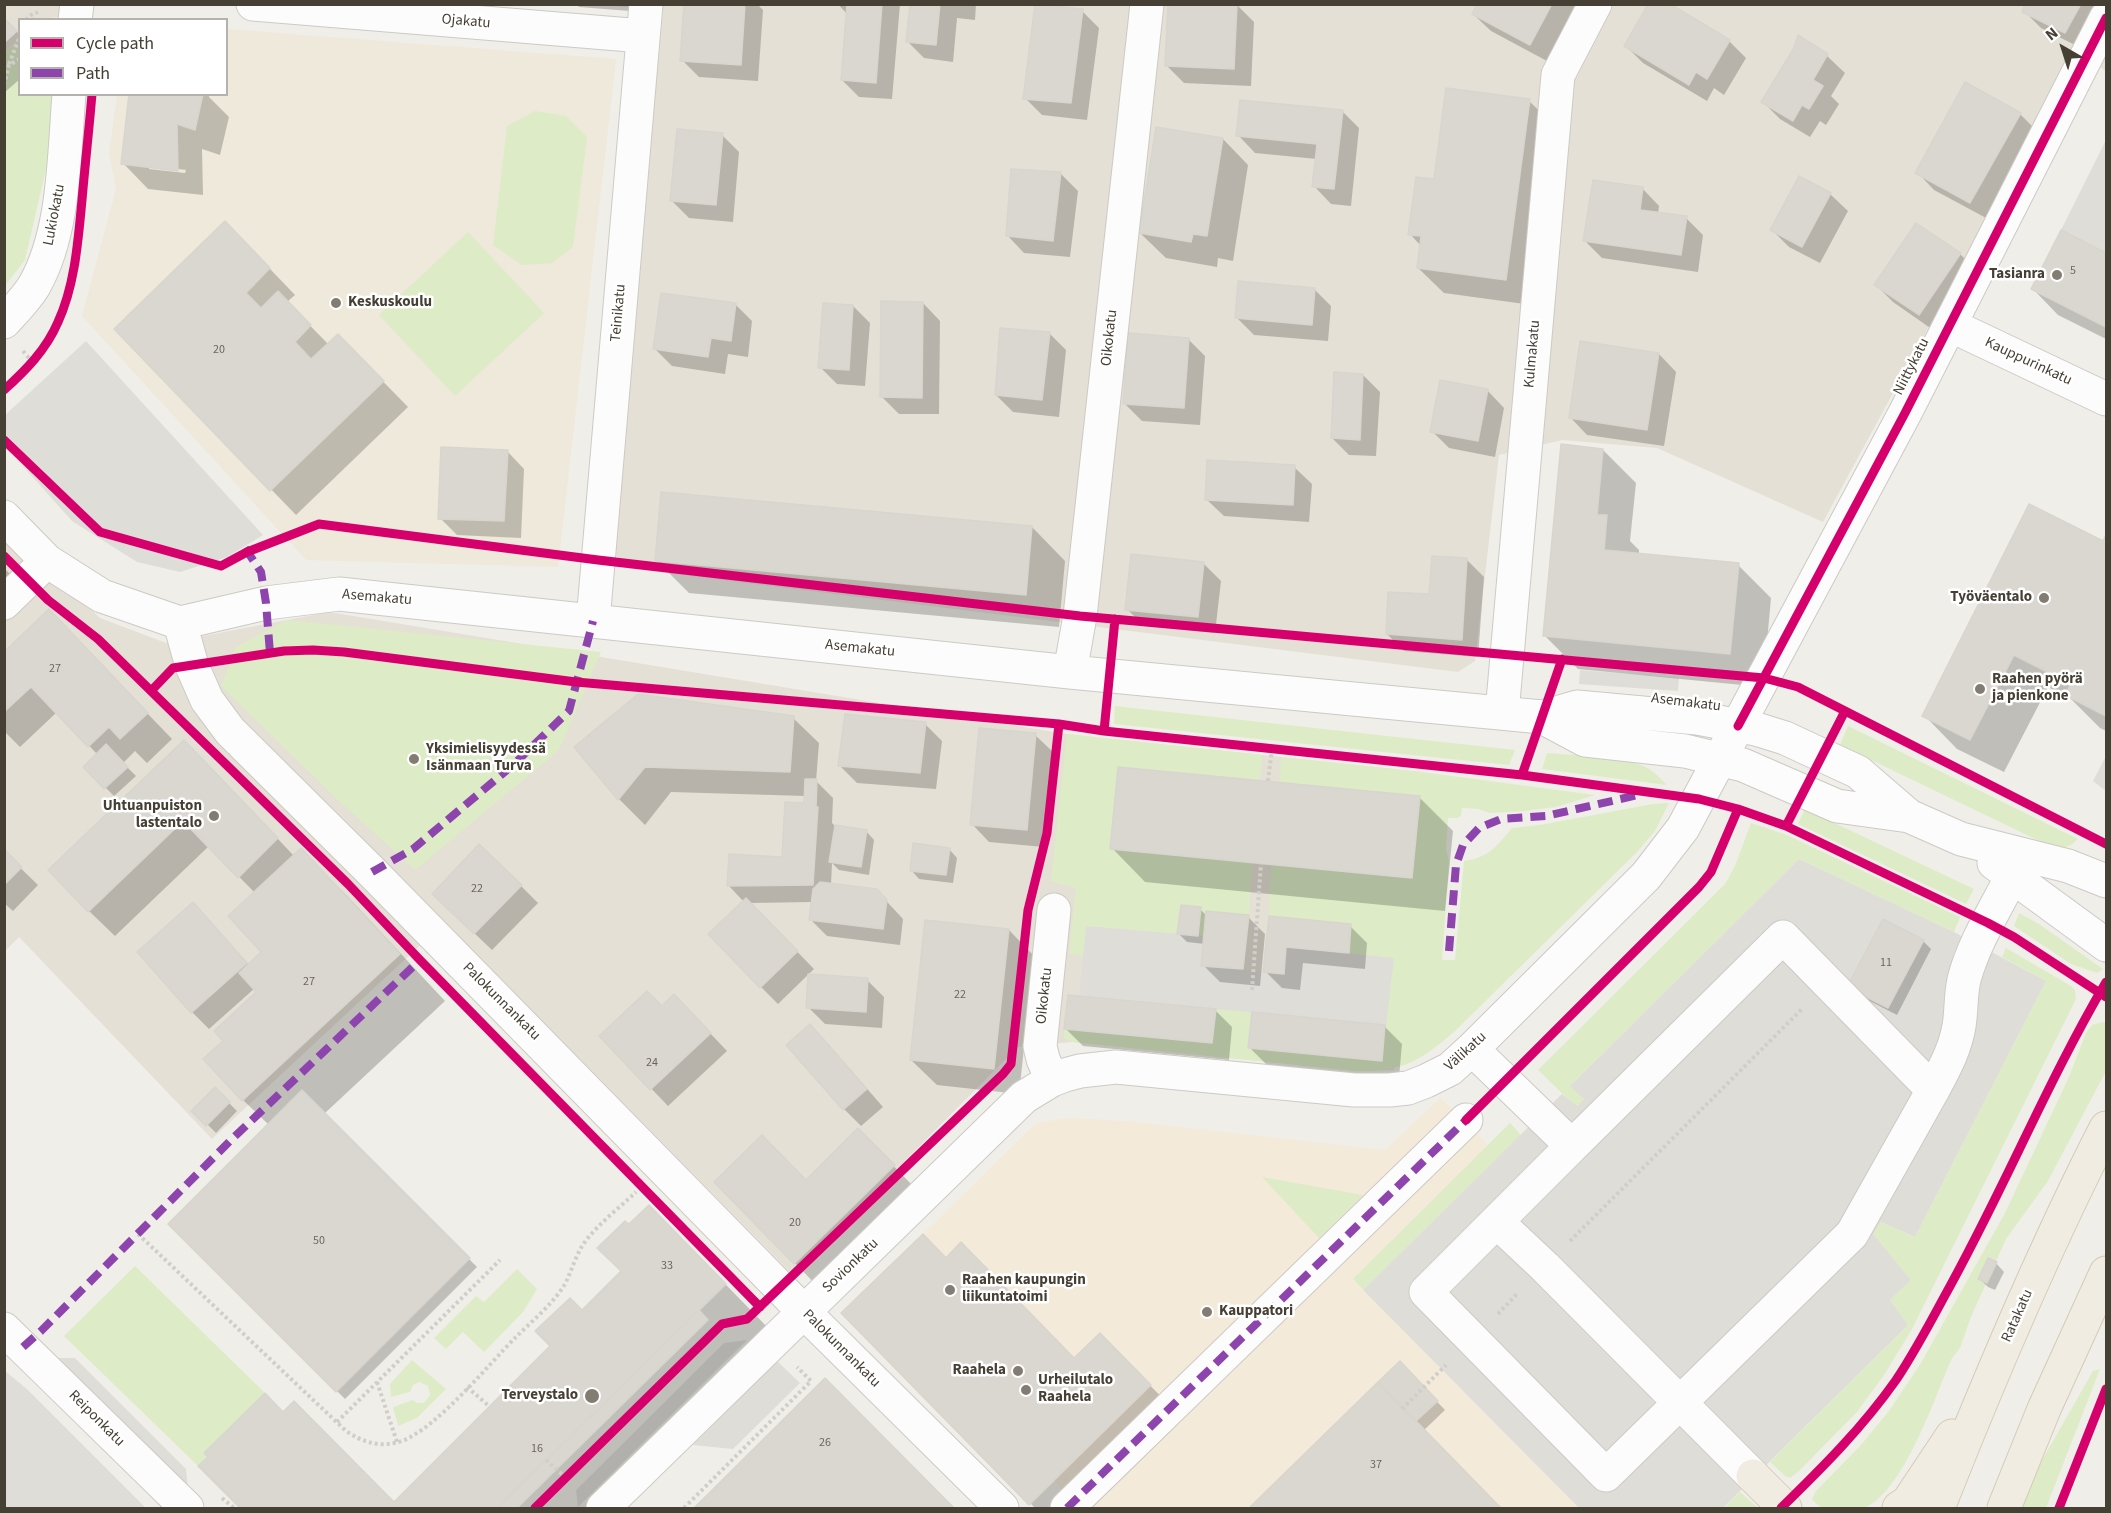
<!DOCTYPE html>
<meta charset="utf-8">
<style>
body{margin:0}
#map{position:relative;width:2111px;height:1513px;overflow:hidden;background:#f0eee8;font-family:"Source Sans 3",sans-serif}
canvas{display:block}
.frame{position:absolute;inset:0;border:6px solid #463f34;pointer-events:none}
.legend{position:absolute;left:18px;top:18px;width:210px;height:78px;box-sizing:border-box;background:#fff;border:2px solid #b5b2ae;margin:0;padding:8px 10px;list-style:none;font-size:18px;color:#463f34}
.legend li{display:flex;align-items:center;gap:12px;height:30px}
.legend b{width:30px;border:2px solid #b5b2ae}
.north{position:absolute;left:2033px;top:18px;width:60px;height:60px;-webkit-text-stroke:4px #fff;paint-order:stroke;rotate:321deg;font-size:16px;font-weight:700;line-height:24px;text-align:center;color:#463f34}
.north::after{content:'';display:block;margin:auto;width:21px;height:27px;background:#463f34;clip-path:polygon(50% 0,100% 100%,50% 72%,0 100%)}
</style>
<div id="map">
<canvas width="2111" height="1513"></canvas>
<div class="frame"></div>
<ul class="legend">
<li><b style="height:8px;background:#d6006c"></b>Cycle path</li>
<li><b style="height:8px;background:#8e44ad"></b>Path</li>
</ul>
<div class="north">N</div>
</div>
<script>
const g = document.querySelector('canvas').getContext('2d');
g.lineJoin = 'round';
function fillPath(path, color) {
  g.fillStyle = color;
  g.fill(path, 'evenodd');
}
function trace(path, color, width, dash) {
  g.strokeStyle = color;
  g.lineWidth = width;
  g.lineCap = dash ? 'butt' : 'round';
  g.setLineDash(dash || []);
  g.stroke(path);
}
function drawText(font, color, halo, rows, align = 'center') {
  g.font = font + ' "Source Sans 3",sans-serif';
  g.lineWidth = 5;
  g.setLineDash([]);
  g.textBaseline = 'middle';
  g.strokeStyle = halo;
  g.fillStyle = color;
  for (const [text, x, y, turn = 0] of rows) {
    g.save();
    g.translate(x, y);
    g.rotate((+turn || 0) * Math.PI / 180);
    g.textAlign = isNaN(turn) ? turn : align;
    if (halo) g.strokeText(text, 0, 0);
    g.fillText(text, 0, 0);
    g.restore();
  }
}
fillPath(new Path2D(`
 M2106,4V71L2098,66L2090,30L1823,522L1657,448L1562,440L1499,455L1475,661L1458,672L627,568L612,551L663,10L598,5Z
 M5,5H67L65,16L44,19L20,20L19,38L5,53Z
 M4,525L100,618L166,643L329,612L1067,734L1422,772L1394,1070L1357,1071L1072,1042L1018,1047L792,1274L445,922L212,1139L19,937L5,951Z`), '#e5e0d5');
fillPath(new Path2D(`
 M1440,1098L1466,1120L1488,1146L1353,1280L1579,1508H1501L1415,1422L1438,1401L1400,1361L1249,1508H1077L1073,1502L1053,1480L1074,1358L962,1243L946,1258L923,1234L1036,1123L1068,1118L1128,1121L1385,1150Z`), '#f4eada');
fillPath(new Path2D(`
 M227,29L616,59L558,567L306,560L82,316L116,189L109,153L117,95L226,94Z`), '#eee9da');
fillPath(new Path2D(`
 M19,38L20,94L58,95L53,139L25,260L5,286V53Z
 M535,111L566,116L587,137L573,247L552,263L522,265L493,245L507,126Z
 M468,232L544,313L455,396L379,315Z
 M287,620L601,652L559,750L415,870L337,799L221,686L236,647Z
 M1115,706L1515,750L1509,765L1114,724Z
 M1848,726L2078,839L2071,845L2058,850L1840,745Z
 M1067,734L1262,755L1260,780L1118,767L1110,848L1252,863L1249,915L1206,911L1203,936L1087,926L1083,956L1069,954L1076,888L1051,881Z
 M1547,753C1576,756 1614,755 1641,765C1652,769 1659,777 1667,785L1542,769Z
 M1281,757L1422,772L1595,795L1556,807L1524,811L1490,813L1478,809L1462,808L1461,816L1457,818H1448L1446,848L1449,862L1442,960H1455L1464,861C1488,858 1497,846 1512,828L1540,825L1653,804L1669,803L1655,831L1638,851L1454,1032C1420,1061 1403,1072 1357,1071L1072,1042L1064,1038V1029L1212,1043L1216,1009L1252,1012L1248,1048L1382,1061L1385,1025L1349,953L1350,924L1269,916L1271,865L1412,878L1420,796L1280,783Z
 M1805,809L1974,889L1966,904L1798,824Z
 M1751,823L1787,835L1960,917L1954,932L1799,859L1571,1085L1584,1099L1576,1107L1538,1070L1725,884L1735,866Z
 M2019,913L2039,924L2103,969L2097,973L2071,964L2014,926Z
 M2006,948L2071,986L2075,990L2076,999L1911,1331L1884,1375L1857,1412L1798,1472L1790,1478L1785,1476L1770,1462L1908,1325L1890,1300L1911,1280L1872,1234L1881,1222L1915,1237L2046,981L2002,957Z
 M2103,1022L2106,1023V1071L2048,1181L2006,1239L1971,1317L1960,1348L1952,1358C1935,1396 1904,1492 1864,1508C1853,1512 1834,1508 1822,1508L1812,1500L1815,1492L1861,1445L1889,1411L1921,1363L2005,1213L2069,1077L2086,1033L2092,1025Z
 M1510,1123L1521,1135L1363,1290L1353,1279Z
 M1262,1177L1363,1195L1319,1238Z
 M135,1266L265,1393L204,1453L208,1457L198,1466L64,1336Z
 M517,1269L537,1289L523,1312L484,1352L463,1332L446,1349L434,1338L476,1296L484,1302Z
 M412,1360L446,1389L417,1418L398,1426L393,1407L413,1400L417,1403H424L430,1395L428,1386L419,1382L413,1385L410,1392L391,1397L390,1384Z
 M2100,1369L2046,1508H2018L2037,1469L2093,1371Z
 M1740,1492L1758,1508H1724Z`), '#ddecc6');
fillPath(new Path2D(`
 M2106,140V253L2061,230Z
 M86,341L263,535L227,557L180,572L137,562L72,521L5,446V415Z
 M1580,670L1679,678L1678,691L1579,684Z
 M2106,756V791L2093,781Z
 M1799,859L1954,932L2046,981L1915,1237L1881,1222L1873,1234L1911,1280L1890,1300L1908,1325L1723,1508H1579L1363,1290L1562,1094L1577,1106L1584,1099L1570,1086Z
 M1086,926L1203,936L1201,966L1283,973L1286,947L1394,958L1382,1061L1248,1048L1251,1012L1216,1009L1212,1043L1076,1030Z
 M747,1340L578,1507L576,1490L724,1343Z
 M57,1358H75L186,1469L188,1488Z
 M777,1361L800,1383L733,1449L693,1445Z
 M4,1370L28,1390L146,1508H5Z`), '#dfddd8');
fillPath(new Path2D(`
 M576,4H631L630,11L579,7Z
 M685,4H757L763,10L758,81L699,77L682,60Z
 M838,4H900L892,99L859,97L842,80L847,14Z
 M911,4H976L975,20L957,18L953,62L924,58L907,41Z
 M1479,4H1578L1547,61L1491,31L1473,14Z
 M2027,4H2106L2083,49L2041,28L2024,11Z
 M1237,5L1254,22L1251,86L1184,83L1167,66Z
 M1082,11L1099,28L1087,120L1042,115L1025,98Z
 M4,19L20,35V79L4,93Z
 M1799,37L1827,56L1845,73L1831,96L1839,104L1826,125L1820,121L1810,137L1780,119L1763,102L1795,49Z
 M1729,41L1746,58L1724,95L1714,88L1707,101L1643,63L1626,46Z
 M131,94H209V97L229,117L220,155L202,149L203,195L148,189L123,163ZM149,165L186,170L185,173L149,169Z
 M1529,101L1555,126L1532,305L1444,293L1418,268L1421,246L1410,234L1436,181Z
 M1342,111L1359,128L1351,206L1331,204L1314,186L1317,159L1255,153L1238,135Z
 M2020,114L2037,131L1988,219L1934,190L1917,172Z
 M722,135L739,152L733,222L689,218L672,201Z
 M1223,139L1248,165L1233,261L1218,258L1217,267L1166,258L1140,233Z
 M1061,174L1078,191L1070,257L1024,253L1007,235Z
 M1642,188L1659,206L1658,214L1686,218L1703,235L1698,272L1602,258L1585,241Z
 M1830,194L1848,211L1820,263L1789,247L1772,230Z
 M2061,232L2106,255V339L2058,315L2033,289Z
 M251,249L295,295L287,302L329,345L363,361L408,407L296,515L116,329Z
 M1960,254L1977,271L1936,332L1893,302L1876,285Z
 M1314,289L1331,306L1328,341L1254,335L1237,318Z
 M923,303L940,321L939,414H899L882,397Z
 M735,304L752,321L748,357L728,354L725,374L672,366L655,349Z
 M853,306L870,323L865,386L837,384L820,367Z
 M1049,333L1066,350L1059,417L1013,412L996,395Z
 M1188,339L1205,356L1200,425L1142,421L1125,404Z
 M1659,354L1676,372L1664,446L1587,435L1570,417Z
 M1363,375L1380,392L1376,456L1349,455L1332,438Z
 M1487,390L1504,408L1495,457L1449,448L1432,431Z
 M1603,450L1636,483L1630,541L1639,550V555L1738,565L1771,598L1763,687L1578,669L1544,635Z
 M507,451L524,469L521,538L457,535L440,518Z
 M1294,467L1312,484L1309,522L1224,516L1206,499Z
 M1032,527L1065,561L1059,627L689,593L656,560Z
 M2106,538V731L2100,728L2071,699L2048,687L2004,772L1957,749L1924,715L2104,544Z
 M1467,560L1484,577L1478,657L1404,651L1387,634L1430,596Z
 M1204,564L1221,581L1215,633L1144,626L1127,609Z
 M4,568L25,589L4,609Z
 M74,637L172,739L147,763L135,751L123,763L136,776L114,796L85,767L97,754L57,712L20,747L4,731V654Z
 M793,718L819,743L816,781L833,798L832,823L835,826L866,831L874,840L869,875L839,870L832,863L831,885L876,890L903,919L900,945L827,936L810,919L812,902L750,903L814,969L778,1004L761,987L744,902L729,886L784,858L805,804L806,796L671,792L645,825L619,799L576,748Z
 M925,724L942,741L936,789L857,783L840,766Z
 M1035,735L1053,752L1044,847L989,842L972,824Z
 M210,767L294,856L301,850L347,896L445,1001L324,1114L477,1267L345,1399L170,1224L269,1125L243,1100L258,992L255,988L209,1029L192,1012L193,904L249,965L263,953L255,893L209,846L115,936L89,911Z
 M1419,797L1453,831L1445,911L1145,882L1112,848Z
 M949,849L957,858L953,883L919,879L911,870Z
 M4,852L38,885L13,911L4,903Z
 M521,886L538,903L492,950L451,911Z
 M1200,909L1207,916L1248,917L1265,934L1260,986L1220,982L1203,965L1205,944L1187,942L1179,934Z
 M1270,917L1350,926L1367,943L1365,969L1303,963L1300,990L1282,988L1265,971Z
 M1009,930L1034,956L1019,1094L937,1085L911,1060Z
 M1923,941L1931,949L1897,1015L1858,995Z
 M867,980L884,997L882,1028L825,1024L808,1007Z
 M662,1008L691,1013L727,1051L668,1106L601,1036Z
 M1215,1010L1232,1027L1229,1060L1083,1046L1066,1029Z
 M1385,1027L1402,1044L1399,1078L1267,1065L1249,1047Z
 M827,1043L883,1107L861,1126L844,1109Z
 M215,1089L237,1111L216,1133L194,1111Z
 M858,1130L919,1192L820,1289L795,1263L806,1181Z
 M695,1253L771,1331L590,1508H242L200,1466L283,1414L394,1504L552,1346L582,1312Z
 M946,1260L1075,1360L1133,1368L1183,1419L1092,1508H1035L844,1313Z
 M1996,1263L2004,1272L1995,1290L1988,1287L1980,1279Z
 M1400,1363L1445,1410L1423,1431L1499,1508H1252Z
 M825,1380L952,1508H696Z`), '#0003');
const building = new Path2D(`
 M684,4H745L741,65L680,61Z
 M847,4H882L876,83L841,80Z
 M910,4H940L936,45L906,42Z
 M1035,4L1083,9L1071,103L1023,99Z
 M1168,4H1237L1234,69L1165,66Z
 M1477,4H1552L1530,45L1472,14Z
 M1648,4H1670L1730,40L1707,79L1696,72L1689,85L1624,46Z
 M2025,4H2081L2065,33L2022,12Z
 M4,18L17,31L4,43Z
 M1798,35L1828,54L1813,80L1823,86L1809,109L1802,105L1793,121L1761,102L1794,48Z
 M1965,82L2021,113L1970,203L1915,173Z
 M1446,88L1530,99L1506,280L1417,268L1421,236L1408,235L1416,177L1434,179Z
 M129,94H203L195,130L177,124L178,171L121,164Z
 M1240,100L1343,110L1334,189L1312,187L1317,144L1236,136Z
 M1156,127L1223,138L1207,236L1193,234L1191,242L1139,233Z
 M677,129L723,133L716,205L670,201Z
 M1011,169L1061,172L1053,241L1006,236Z
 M1799,176L1831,193L1802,247L1770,230Z
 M1593,180L1643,187L1640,210L1687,216L1681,255L1583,241Z
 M225,221L270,268L246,293L261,308L278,291L311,325L295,342L311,359L338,334L384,381L270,491L114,329Z
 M1916,223L1961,253L1919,315L1874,285Z
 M2061,230L2106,253V327L2031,289Z
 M1238,281L1315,288L1312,325L1235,318Z
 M661,293L736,303L731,341L711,338L708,357L653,349Z
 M881,301L923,302L922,398L880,397Z
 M823,303L853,305L849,370L818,368Z
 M1000,328L1050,332L1042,400L995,395Z
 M1128,333L1189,338L1184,408L1123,404Z
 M1580,341L1659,353L1647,430L1569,418Z
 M1334,372L1363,374L1360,440L1331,438Z
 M1440,380L1488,389L1478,441L1430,432Z
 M1561,444L1603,449L1597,515H1607L1604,550L1739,563L1730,654L1543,636Z
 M441,447L508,450L504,521L438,519Z
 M1207,460L1295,465L1293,505L1205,500Z
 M661,492L1032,526L1026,595L655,561Z
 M2029,504L2103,541L2106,535V716L2065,695L2071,684L2014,655L1970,740L1922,716Z
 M1131,554L1204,562L1198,617L1125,610Z
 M1432,556L1467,558L1462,640L1386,634L1388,592L1429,594Z
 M49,609L148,713L120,739L109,727L88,747L31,687L4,712V652Z
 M638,694L794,716L790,772L645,767L618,800L574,747Z
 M845,714L926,722L920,773L838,766Z
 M979,728L1036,733L1027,830L970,825Z
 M184,740L278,838L238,878L183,821L88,912L48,870Z
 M106,744L128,767L104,789L83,767Z
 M1118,767L1420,796L1412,878L1110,849Z
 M805,779H817L816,807H818L813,885L727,886L729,854L782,857L785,802L804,803Z
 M835,825L867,830L861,867L829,862Z
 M913,843L950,848L946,875L910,871Z
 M479,844L522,885L474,934L432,894Z
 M301,848L400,954L242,1101L203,1059L223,1041L214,1031L256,992L239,973L261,952L228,916Z
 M4,849L22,867L4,885Z
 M820,882L877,889L887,900L883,929L809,920L813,889Z
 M746,898L798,951L760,988L708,934Z
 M193,902L247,963L191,1013L137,952Z
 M1181,905L1201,907L1198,936L1177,934Z
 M1206,911L1249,915L1243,969L1201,966Z
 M1269,916L1351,924L1349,953L1286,947L1284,974L1263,972Z
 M1883,919L1924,940L1888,1008L1847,987Z
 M925,920L1009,929L994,1069L910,1060Z
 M808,974L868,978L866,1012L806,1008Z
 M647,991L662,1006L674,994L711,1033L650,1090L599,1036Z
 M1068,995L1216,1009L1212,1043L1064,1029Z
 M1252,1012L1385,1025L1382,1061L1248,1048Z
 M810,1024L867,1089L843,1110L786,1045Z
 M215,1087L230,1102L206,1126L191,1111Z
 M302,1090L470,1258L336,1392L168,1224Z
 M858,1128L895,1165L794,1264L714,1182L762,1135L806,1180Z
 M649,1205L726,1284L497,1508H240L198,1466L208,1457L204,1453L265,1393L283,1412L294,1401L394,1502L550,1346L535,1331L570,1298L582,1310L621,1271L597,1248L625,1221L629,1224Z
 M923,1234L946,1258L961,1242L1074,1358L1100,1333L1151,1385L1029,1505L841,1313Z
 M1988,1258L1997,1262L1987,1283L1978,1279Z
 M699,1310L708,1320L517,1508H497Z
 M1400,1361L1438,1401L1415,1422L1378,1382Z
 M825,1378L954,1508H694Z
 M1378,1382L1501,1508H1249Z`);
fillPath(building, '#dad7d1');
trace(building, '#d8d5ce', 1.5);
const minor = new Path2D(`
 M253,4L643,36
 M75,20L77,4
 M4,322C15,310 26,299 34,286C65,232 64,155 69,94
 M1950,325L2106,399
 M4,517L47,561L102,596L180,623L192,666L207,700L230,731L372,872L804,1312L1002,1508
 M4,603L47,561
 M593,621L646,4
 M180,623L266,603L339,594L1070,672L1542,717L1585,740L1685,751L1743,765L1837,806L1909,816L1961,839L2068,866L2106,881
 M1070,672L1080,616L1147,4
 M1502,713L1558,75L1595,4
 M1542,717L1577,707L1697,718L1756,729L1785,738L1858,772L1909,816
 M1994,863L2106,945
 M1472,1049L1572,1146L1426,1292L1606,1475L1852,1234L1933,1090L1783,937L1572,1146
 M1052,1080L1043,1059L1040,1046L1054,910
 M1933,1090C1944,1069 1955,1050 1959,1026C1962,1010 1960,992 1965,976C1975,941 1996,908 2012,876
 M1497,1222L1545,1267L1753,1476
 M4,1329L187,1508
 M603,1508L1024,1097L1052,1080L1065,1075L1080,1071L1116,1067L1354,1090H1390L1408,1088L1426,1081L1450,1069L1472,1049L1646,876L1683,828L1905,413L2106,18
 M1067,1508L1466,1120`);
const major = new Path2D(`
 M1753,1476L1785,1508
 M1899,1508L1908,1502L1952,1436
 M1938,1508C1989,1379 2043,1251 2106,1128
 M2004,1508L2044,1409L2106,1273`);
trace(minor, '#cccac4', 35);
trace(major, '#d3cbb5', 35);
trace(new Path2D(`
 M26,20L31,15L38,12
 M9,64L20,36
 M4,85L9,65L20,59
 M23,351L33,363
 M1268,781L1272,749
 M1252,990L1261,864
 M138,1234L346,1431C364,1443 381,1448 402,1441C438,1427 487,1366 516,1337C532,1321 553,1304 565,1284C573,1268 576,1253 587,1239C601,1222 620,1207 636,1192
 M1570,1241L1802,1009
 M1498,1314L1518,1293
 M377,1382L397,1442
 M467,1387L489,1406
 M1402,1409L1446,1365
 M337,1422L500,1260
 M546,1460L566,1478
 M222,1498L234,1508
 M684,1508L811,1381L797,1367`), '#d1ceca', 4, [3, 3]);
trace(minor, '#fdfcfc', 33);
trace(major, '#f1ece2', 33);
trace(new Path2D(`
 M245,548L261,572L266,603L270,653
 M372,872L413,849L513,765L569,711L593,621
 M1449,951L1456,865L1463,845L1479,828L1501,819L1546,816L1638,795
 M23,1347L41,1331L230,1141L420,960
 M1067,1508L1466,1120`), '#8e44ad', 8, [15, 8]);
trace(new Path2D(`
 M4,390C26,370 46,350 58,322C75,285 78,241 82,200C85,165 89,130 92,94
 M4,440L100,532L221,566L247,552L319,524L598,560L1080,616L1764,678L1798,687L2106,844
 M4,556L48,600L98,639L348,884L420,960L760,1307
 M151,691L173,668L284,651L313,650L344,652L576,682L1059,724L1104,731L1522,775L1699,799L1738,809L1786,826L1988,923L2014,937L2106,997
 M1738,726L1905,413L2106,18
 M1104,731L1115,619
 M1522,775L1562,659
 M1786,826L1845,711
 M1466,1120L1699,887L1711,872L1738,809
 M535,1508L722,1324L747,1319L1003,1074L1011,1064L1028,910L1047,833L1059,724
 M1781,1508C1822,1468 1863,1427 1896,1380C1914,1353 1929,1325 1944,1297C2002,1194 2046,1084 2106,982
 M2059,1508L2106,1389`), '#d6006c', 9);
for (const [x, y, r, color] of [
 [2057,275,6,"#827c73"],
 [336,303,6,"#827c73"],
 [2044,598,6,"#827c73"],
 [1980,689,6,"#827c73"],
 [414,759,6,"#827c73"],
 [214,816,6,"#827c73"],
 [950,1290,6,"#827c73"],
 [1207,1312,6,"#827c73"],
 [1018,1371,6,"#827c73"],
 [1026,1390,6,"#827c73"],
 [592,1396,8,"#827c73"]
]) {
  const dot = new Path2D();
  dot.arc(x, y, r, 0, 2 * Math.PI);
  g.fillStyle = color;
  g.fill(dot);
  trace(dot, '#fff', 2);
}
drawText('12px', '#6c665c', null, [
 ["5",2073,271],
 ["20",219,350],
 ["27",55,669],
 ["22",477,889],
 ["11",1886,963],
 ["27",309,982],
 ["22",960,995],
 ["24",652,1063],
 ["20",795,1223],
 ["50",319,1241],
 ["33",667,1266],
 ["26",825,1443],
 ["16",537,1449],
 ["37",1376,1465]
]);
drawText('15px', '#463f34', '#fff', [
 ["Ojakatu",466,22,5],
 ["Lukiokatu",55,215,-79],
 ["Teinikatu",619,313,-85],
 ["Oikokatu",1110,338,-84],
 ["Kulmakatu",1533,354,-85],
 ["Kauppurinkatu",2028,362,25],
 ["Niittykatu",1912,367,-63],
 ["Asemakatu",377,598,5],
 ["Asemakatu",860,649,6],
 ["Asemakatu",1686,703,7],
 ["Oikokatu",1045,996,-84],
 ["Palokunnankatu",501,1002,45],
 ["Välikatu",1466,1052,-42],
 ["Sovionkatu",851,1266,-44],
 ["Ratakatu",2018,1316,-66],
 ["Palokunnankatu",841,1349,45],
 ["Reiponkatu",96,1419,45]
]);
drawText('bold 15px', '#463f34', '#fff', [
 ["Tasianra",2045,275,"right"],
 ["Keskuskoulu",348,303],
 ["Työväentalo",2032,598,"right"],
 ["Raahen pyörä",1992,680],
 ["ja pienkone",1992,697],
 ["Yksimielisyydessä",426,750],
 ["Isänmaan Turva",426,767],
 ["Uhtuanpuiston",202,807,"right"],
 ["lastentalo",202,824,"right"],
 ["Raahen kaupungin",962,1281],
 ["liikuntatoimi",962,1298],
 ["Kauppatori",1219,1312],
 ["Raahela",1006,1371,"right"],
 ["Urheilutalo",1038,1381],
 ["Raahela",1038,1398],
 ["Terveystalo",578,1396,"right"]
], 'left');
</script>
